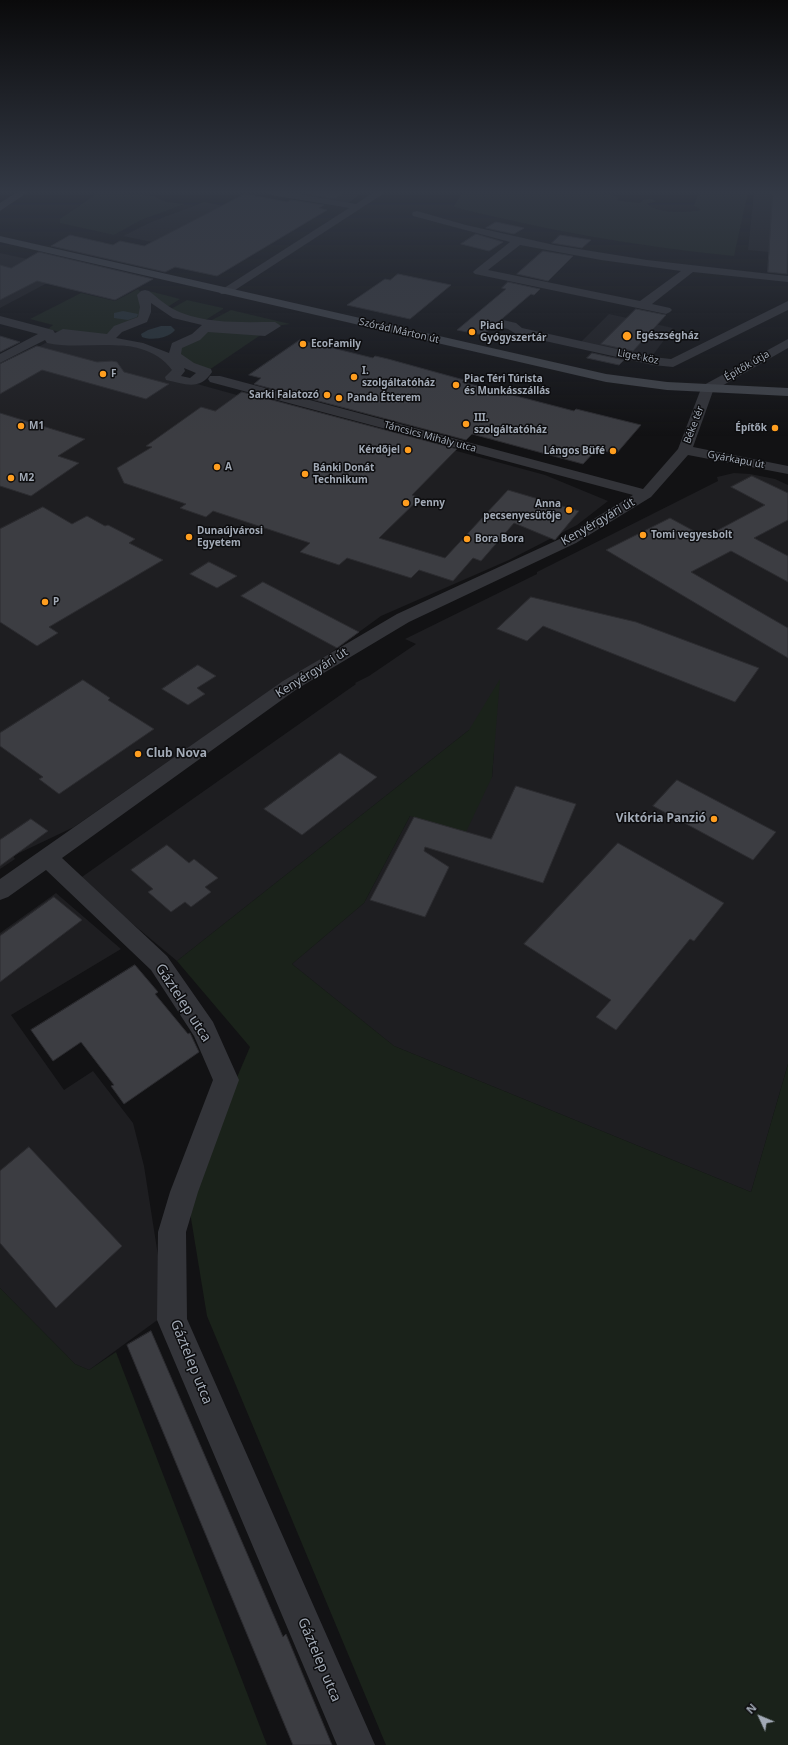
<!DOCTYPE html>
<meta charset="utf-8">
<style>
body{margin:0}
#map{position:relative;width:788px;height:1745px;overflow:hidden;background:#121214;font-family:"Noto Sans",sans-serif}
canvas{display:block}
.north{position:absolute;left:740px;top:1697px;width:40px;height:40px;-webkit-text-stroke:3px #0d0d0f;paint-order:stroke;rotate:314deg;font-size:11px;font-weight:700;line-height:16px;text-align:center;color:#a2aab6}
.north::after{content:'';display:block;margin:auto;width:14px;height:18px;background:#a2aab6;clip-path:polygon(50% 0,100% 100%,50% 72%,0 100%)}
</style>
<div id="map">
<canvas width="788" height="1745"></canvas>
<div class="north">N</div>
</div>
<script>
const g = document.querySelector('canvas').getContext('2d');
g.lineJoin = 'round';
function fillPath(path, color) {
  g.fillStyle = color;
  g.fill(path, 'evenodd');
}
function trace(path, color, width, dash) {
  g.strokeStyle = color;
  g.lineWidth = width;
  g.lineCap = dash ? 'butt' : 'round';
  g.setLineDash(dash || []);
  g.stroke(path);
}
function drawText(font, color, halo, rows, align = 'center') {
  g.font = font + ' "Noto Sans",sans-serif';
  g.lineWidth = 3;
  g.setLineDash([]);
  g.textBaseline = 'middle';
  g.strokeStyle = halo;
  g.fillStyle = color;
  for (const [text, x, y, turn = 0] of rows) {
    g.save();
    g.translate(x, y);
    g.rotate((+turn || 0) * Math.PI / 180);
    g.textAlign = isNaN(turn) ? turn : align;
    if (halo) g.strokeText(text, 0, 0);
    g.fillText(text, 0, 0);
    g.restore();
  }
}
fillPath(new Path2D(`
 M291,192H363L348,203Z
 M754,192H788V254L748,250Z
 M204,202L275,216L209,254L123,236L151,222Z
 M0,253L54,265L70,271L0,308Z
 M609,314L673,328L650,359L580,343Z
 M51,340L90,341L149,349L176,365L172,377L399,440L431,444L545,475L608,501L577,525L509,560L381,616L333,651L235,715L74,827L13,856L15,859L0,869V368Z
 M734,473L750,474L775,479L788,485V1064L751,1192L394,1046L292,964L364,903L410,816L492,777L494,749L469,730L177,961L79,879L356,684L355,683L369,676L416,644L405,639L537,574V572L718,481L717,477Z
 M56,893L121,949L11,1015L64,1090L93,1071L133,1123L144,1166L167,1313L89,1370L75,1364L0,1288V933Z`), '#1e1e21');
fillPath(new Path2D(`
 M106,192L153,196L166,202L185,204L141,220L114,235L60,223V219L98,193Z
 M463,192C487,192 606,187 618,198L617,200L620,201L640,203L643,200L650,199L656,201L647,204C661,214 685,213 701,210L694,206L699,192H748L734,256C639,247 545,230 453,207Z
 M138,289L143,295V319L113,334L71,335L48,329L53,325L30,319L81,293L115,301Z
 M149,291L180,299L166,308Z
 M187,300L223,308V309L204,321L169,310Z
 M231,310L290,324L275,326L208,322Z
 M205,328L265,332L206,372L185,364L176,346Z
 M500,679L492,777L466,832L410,816L364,903L292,964L394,1046L751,1192L788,1064V1745H386L207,1316L187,1194L250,1047L177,961L469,730Z
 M0,1288L75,1364L89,1370L116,1352L267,1745H0Z`), '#1a221a');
fillPath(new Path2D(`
 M123,311L138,314L137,317L128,320L114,318V313Z
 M161,326H171L175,330C169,338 151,341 142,337L141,334L148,330Z`), '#273238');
const building = new Path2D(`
 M305,192H344L334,199L303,193Z
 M773,192H788L787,274L768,272Z
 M245,194L287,202L291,200L324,205L319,208L327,210L217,276L175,267L165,272L51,246L70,235L113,245L120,241L144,246Z
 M496,222L524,228L514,234L486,228Z
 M476,234L503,242L489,251L461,244Z
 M560,235L591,240L582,248L552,243Z
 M543,251L573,256L548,281L517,274Z
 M39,252L153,279L115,300L37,281L0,300V265L11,268Z
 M398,274L451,285L410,319L347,305L385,279L390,280Z
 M508,282L540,289L534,295L531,294L483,335L457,330L506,289L502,288Z
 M636,309L666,315L633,351L601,344Z
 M0,336L20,342L0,352Z
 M300,340L373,358L375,356L388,359L464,380L462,382L574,411L576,409L641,425L616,454L597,449L583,464L472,434L466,440L254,384L261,378L249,375Z
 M37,346L97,362L112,361L117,362L124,372L169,384L146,399L42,370L0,394V364Z
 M592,353L624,360L619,365L587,358Z
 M242,392L457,449L412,495L420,498L379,538L445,558L508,490L579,511L555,540L514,523L481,561L473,558L453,581L419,570L411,578L347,558L339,565L300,552L310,543L213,511L206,517L180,508L186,504L124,483L117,468L152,447L146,446L201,407L215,411Z
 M0,413L85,439L58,456L79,463L31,496L0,486Z
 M752,476L788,493V520L754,538L788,556V582L731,551L691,572L788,628V658L606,550L670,518L705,537L765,505L731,487Z
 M43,507L72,524L87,516L105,526L108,525L135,539L129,543L163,560L49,627L58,633L37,646L0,622V529Z
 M209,562L237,576L217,588L190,574Z
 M263,582L359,632L337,648L241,596Z
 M531,597L636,622L759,668L735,702L543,626L527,641L497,629Z
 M198,665L216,676L197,688L205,694L188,705L162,689Z
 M83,680L110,698L108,700L154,729L59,794L39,779L43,777L0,746V733Z
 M340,753L377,777L302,835L264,809Z
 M677,780L776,832L753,860L653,806Z
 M516,786L576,804L543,883L425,847L424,851L449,867L425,917L370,900L414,817L491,839Z
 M31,819L48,831L0,866V840Z
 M618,843L724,903L694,941L690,939L616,1030L596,1017L611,1000L524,944Z
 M167,845L189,863L194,859L218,878L205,887L211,892L191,907L185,902L171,912L148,892L153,889L131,870Z
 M54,897L82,920L0,982V936Z
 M135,965L158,992L155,994L188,1034L190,1033L199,1052L124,1104L111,1086L114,1085L81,1042L53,1061L31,1030Z
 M29,1147L122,1246L56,1308L0,1243V1171Z
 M151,1331L283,1637L286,1634L332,1745H293L127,1345Z`);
fillPath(building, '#3c3d42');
trace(building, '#2c2c30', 1);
fillPath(new Path2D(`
 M266,192H288L356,204L374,192H386L229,294H221L219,292L221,290L349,208L271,195Z
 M417,211L466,225L554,245L647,260L788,276V282L693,272L652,304L670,308L672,310L670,312L666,314L475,274L473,272L475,270L510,242L413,216L412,214L413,212ZM520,245L601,260L681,271L640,301L488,270Z
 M145,290L149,291C159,299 170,309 182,313C210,324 246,322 275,322L281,326L265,336L208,332L200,340L182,348L181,354L194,363L211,369L212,372C200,391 185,384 166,380L165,377L172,370C143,331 86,352 47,343L45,340L0,363V354L38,334L0,324V316L53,330L55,333L63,329L107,334L114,326L138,317L140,307L137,295L141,291ZM151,303L173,318L202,325L192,334L172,343L169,353L143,343L116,338L122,332L147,322L151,312ZM184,368L196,373L190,378L181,376L185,371Z
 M788,301V310L673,367L653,365L518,335L508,329L499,327L497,324L503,320L516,323L522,328L653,357L671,359Z
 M788,339V348L713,391L693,447L788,466V474L688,455L651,497L576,543L409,622L297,689L62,858L167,956L213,1022L239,1080L198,1192L186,1232L187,1319L375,1745H337L157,1320L158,1232L170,1192L213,1080L194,1036L151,970L46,870L8,897L0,900V879L283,681L397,614L564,537L633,495L210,382L208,379L210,376H220L643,489L678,449L702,386Z`), '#333439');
fillPath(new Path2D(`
 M17,192H28L0,211V203Z
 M0,236L606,374L667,382L788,388V396L667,390L606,382L0,242Z`), '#404349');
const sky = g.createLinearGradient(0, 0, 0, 436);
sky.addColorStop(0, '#0a0a0b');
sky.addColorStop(0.44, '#333945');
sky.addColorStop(1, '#33394500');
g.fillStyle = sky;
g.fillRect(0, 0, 788, 436);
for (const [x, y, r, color] of [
 [472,332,4,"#ff9e1f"],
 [627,336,5,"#ff9e1f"],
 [303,344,4,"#ff9e1f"],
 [103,374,4,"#ff9e1f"],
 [354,377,4,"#ff9e1f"],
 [456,385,4,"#ff9e1f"],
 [327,395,4,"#ff9e1f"],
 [339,398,4,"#ff9e1f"],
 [466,424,4,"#ff9e1f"],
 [21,426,4,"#ff9e1f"],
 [775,428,4,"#ff9e1f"],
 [408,450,4,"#ff9e1f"],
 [613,451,4,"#ff9e1f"],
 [217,467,4,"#ff9e1f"],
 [305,474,4,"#ff9e1f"],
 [11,478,4,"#ff9e1f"],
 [406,503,4,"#ff9e1f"],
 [569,510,4,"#ff9e1f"],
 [643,535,4,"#ff9e1f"],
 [189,537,4,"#ff9e1f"],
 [467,539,4,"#ff9e1f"],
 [45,602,4,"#ff9e1f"],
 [138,754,4,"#ff9e1f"],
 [714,819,4,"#ff9e1f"]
]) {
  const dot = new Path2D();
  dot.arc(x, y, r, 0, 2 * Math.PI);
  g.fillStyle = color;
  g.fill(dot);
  trace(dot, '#0d0d0f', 1.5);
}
drawText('bold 10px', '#a2aab6', '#0d0d0f', [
 ["Piaci",480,326],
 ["Gyógyszertár",480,338],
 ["Egészségház",636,336],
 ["EcoFamily",311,344],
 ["I.",362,371],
 ["szolgáltatóház",362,383],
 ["F",111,374],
 ["Piac Téri Túrista",464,379],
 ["és Munkásszállás",464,391],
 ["Sarki Falatozó",319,395,"right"],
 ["Panda Étterem",347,398],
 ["III.",474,418],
 ["szolgáltatóház",474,430],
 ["M1",29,426],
 ["Építők",767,428,"right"],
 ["Kérdőjel",400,450,"right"],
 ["Lángos Büfé",605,451,"right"],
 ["A",225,467],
 ["Bánki Donát",313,468],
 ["Technikum",313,480],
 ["M2",19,478],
 ["Penny",414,503],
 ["Anna",561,504,"right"],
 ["pecsenyesütője",561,516,"right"],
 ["Dunaújvárosi",197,531],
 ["Egyetem",197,543],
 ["Tomi vegyesbolt",651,535],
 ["Bora Bora",475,539],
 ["P",53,602]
], 'left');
drawText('10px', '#a2aab6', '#0d0d0f', [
 ["Szórád Márton út",399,331,13],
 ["Liget köz",638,357,11],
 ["Építők útja",747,366,-30],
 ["Béke tér",694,425,-69],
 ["Táncsics Mihály utca",430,437,15],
 ["Gyárkapu út",736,460,11]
]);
drawText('12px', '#a2aab6', '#0d0d0f', [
 ["Kenyérgyári út",598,522,-30],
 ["Kenyérgyári út",312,673,-32]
]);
drawText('bold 12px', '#a2aab6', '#0d0d0f', [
 ["Club Nova",146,754],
 ["Viktória Panzió",706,819,"right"]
], 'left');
drawText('14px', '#a2aab6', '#0d0d0f', [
 ["Gáztelep utca",183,1003,57],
 ["Gáztelep utca",191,1362,68],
 ["Gáztelep utca",319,1660,67]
]);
</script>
